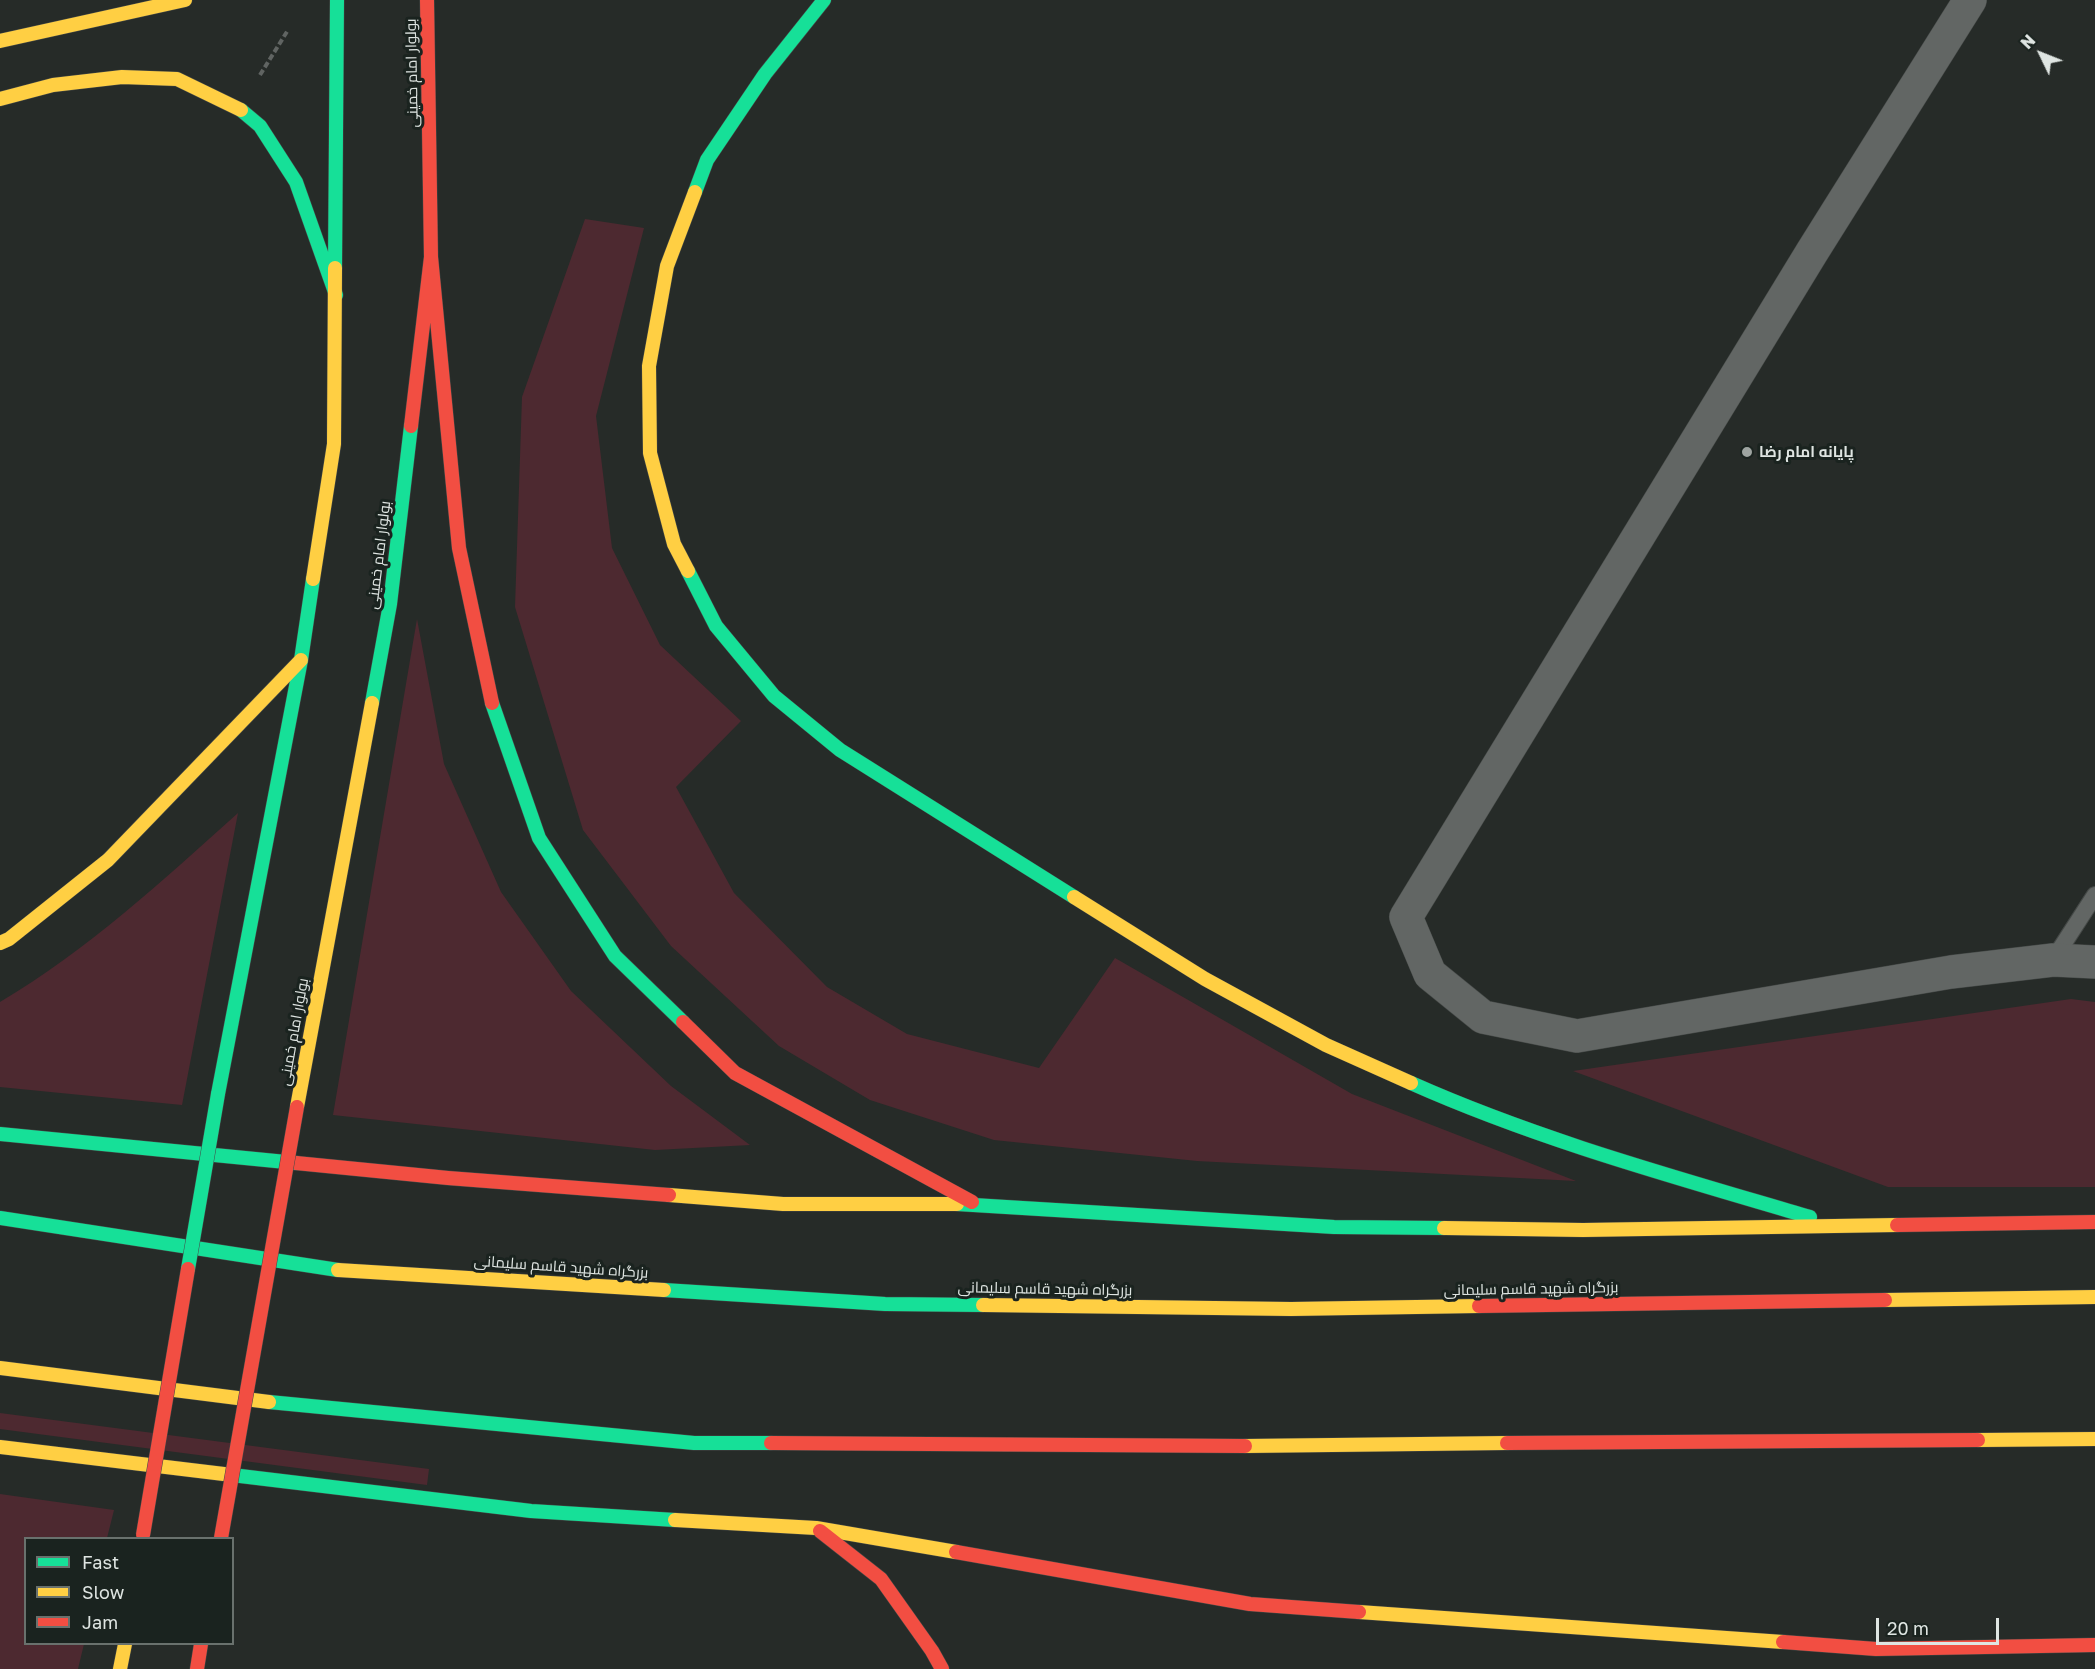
<!DOCTYPE html>
<meta charset="utf-8">
<style>
body{margin:0}
#map{position:relative;width:2095px;height:1669px;overflow:hidden;background:#262b28;font-family:"Golos Text",sans-serif}
canvas{display:block}
.legend{position:absolute;left:24px;top:1537px;width:210px;height:108px;box-sizing:border-box;background:#1a231f;border:2px solid #69716d;margin:0;padding:8px 10px;list-style:none;font-size:18px;color:#dfe5e2}
.legend li{display:flex;align-items:center;gap:12px;height:30px}
.legend b{width:30px;border:2px solid #69716d}
.north{position:absolute;left:2011px;top:24px;width:60px;height:60px;-webkit-text-stroke:4px #1a231f;paint-order:stroke;rotate:313deg;font-size:16px;font-weight:700;line-height:24px;text-align:center;color:#dfe5e2}
.north::after{content:'';display:block;margin:auto;width:21px;height:27px;background:#dfe5e2;clip-path:polygon(50% 0,100% 100%,50% 72%,0 100%)}
.scale{position:absolute;left:1876px;top:1618px;width:123px;height:27px;box-sizing:border-box;border:3px solid #dfe5e2;border-top:0;padding-left:8px;font-size:18px;line-height:21px;white-space:nowrap;color:#dfe5e2;-webkit-text-stroke:4px #1a231f;paint-order:stroke}
</style>
<div id="map">
<canvas width="2095" height="1669"></canvas>
<ul class="legend">
<li><b style="height:8px;background:#16e098"></b>Fast</li>
<li><b style="height:8px;background:#ffcf43"></b>Slow</li>
<li><b style="height:8px;background:#f24e42"></b>Jam</li>
</ul>
<div class="north">N</div>
<div class="scale">20 m</div>
</div>
<script>
const g = document.querySelector('canvas').getContext('2d');
g.lineJoin = 'round';
function fillPath(path, color) {
  g.fillStyle = color;
  g.fill(path, 'evenodd');
}
function trace(path, color, width, dash) {
  g.strokeStyle = color;
  g.lineWidth = width;
  g.lineCap = dash ? 'butt' : 'round';
  g.setLineDash(dash || []);
  g.stroke(path);
}
function drawText(font, color, halo, rows, align = 'center') {
  g.font = font + ' "Golos Text",Cairo,sans-serif';
  g.lineWidth = 6;
  g.setLineDash([]);
  g.textBaseline = 'middle';
  g.strokeStyle = halo;
  g.fillStyle = color;
  for (const [text, x, y, turn = 0] of rows) {
    g.save();
    g.translate(x, y);
    g.rotate((+turn || 0) * Math.PI / 180);
    g.textAlign = isNaN(turn) ? turn : align;
    if (halo) g.strokeText(text, 0, 0);
    g.fillText(text, 0, 0);
    g.restore();
  }
}
fillPath(new Path2D(`
 M585,219L644,228L596,416L612,548L660,645L741,721L676,787L734,893L827,987L907,1034L1039,1068L1115,958L1352,1094L1576,1181L1197,1161L994,1140L870,1100L779,1046L671,946L583,830L515,607L522,397Z
 M417,619L444,764L501,892L571,991L671,1086L750,1145L655,1150L333,1115Z
 M238,813L182,1105L0,1087V1002C88,950 162,881 238,813Z
 M2071,999L2095,1002V1187H1888L1573,1071Z
 M0,1413L429,1469L427,1485L0,1429Z
 M0,1494L114,1510L107,1538H26V1644H84L78,1669H0Z`), '#4d2930');
const lane = new Path2D(`
 M2053,960L2095,895`);
const street = new Path2D(`
 M1970,0L1812,252L1406,917L1430,974L1483,1017L1577,1036L1951,972L2053,960L2095,962`);
const fast = new Path2D(`
 M241,110L260,126L296,182L336,295
 M695,192L707,160L765,74L824,0
 M335,268L337,0
 M688,571L716,626L774,696L840,750L1074,897
 M372,703L390,604L411,426
 M492,703L539,838L615,956L683,1022
 M1411,1083C1539,1140 1675,1177 1810,1217
 M218,1094L301,660L313,579
 M0,1134L296,1163
 M957,1204L1334,1227L1444,1228
 M0,1218L338,1270
 M664,1290L885,1304L983,1305
 M269,1402L694,1443H771
 M232,1475L531,1511L675,1520`);
const slow = new Path2D(`
 M0,41L185,0
 M0,99L53,85L122,77L177,79L241,110
 M688,571L674,544L650,453L649,366L667,266L695,192
 M313,579L334,444L335,268
 M1074,897L1205,979L1326,1045L1411,1083
 M0,943L9,939L108,860L301,660
 M297,1107L372,703
 M669,1195L783,1204H957
 M1444,1228L1583,1230L1897,1225
 M338,1270L664,1290
 M1885,1300L2095,1297
 M983,1305L1291,1309L1479,1306
 M0,1368L269,1402
 M1978,1440L2095,1439
 M1245,1446L1507,1443
 M0,1447L232,1475
 M675,1520L816,1528L956,1552
 M1359,1612L1783,1642
 M120,1669L125,1644`);
const jam = new Path2D(`
 M431,257L459,548L492,703
 M411,426L431,257L427,0
 M683,1022L735,1073L972,1202
 M296,1163L448,1178L669,1195
 M1897,1225L2095,1222
 M1479,1306L1885,1300
 M771,1443L1245,1446
 M1507,1443L1978,1440
 M820,1531L881,1579L932,1651L942,1669
 M956,1552L1250,1604L1359,1612
 M1783,1642L1876,1649L2095,1645
 M197,1669L201,1644`);
trace(lane, '#454947', 18);
trace(street, '#454947', 34);
trace(fast, '#454947', 15);
trace(slow, '#454947', 15);
trace(jam, '#454947', 15);
trace(new Path2D(`
 M260,75L288,30`), '#606462', 4, [6, 3]);
trace(lane, '#626664', 16);
trace(street, '#626664', 33);
trace(fast, '#16e098', 14);
trace(slow, '#ffcf43', 14);
trace(jam, '#f24e42', 14);
const fastBridge = new Path2D(`
 M188,1269L218,1094`);
const jamBridge = new Path2D(`
 M143,1535L188,1269
 M221,1538L297,1107`);
trace(fastBridge, '#454947', 15, []);
trace(jamBridge, '#454947', 15, []);
trace(fastBridge, '#16e098', 14);
trace(jamBridge, '#f24e42', 14);
for (const [x, y, r, color] of [
 [1747,452,6,"#9ea4a1"]
]) {
  const dot = new Path2D();
  dot.arc(x, y, r, 0, 2 * Math.PI);
  g.fillStyle = color;
  g.fill(dot);
  trace(dot, '#1a231f', 2);
}
drawText('15px', '#dfe5e2', '#1a231f', [
 ["بولوار امام خمینی",412,73,-91],
 ["بولوار امام خمینی",379,555,-83],
 ["بولوار امام خمینی",294,1032,-80],
 ["بزرگراه شهید قاسم سلیمانی",561,1267,4],
 ["بزرگراه شهید قاسم سلیمانی",1045,1289,1],
 ["بزرگراه شهید قاسم سلیمانی",1531,1289,-1]
]);
drawText('bold 15px', '#dfe5e2', '#1a231f', [
 ["پایانه امام رضا",1759,452]
], 'left');
</script>
